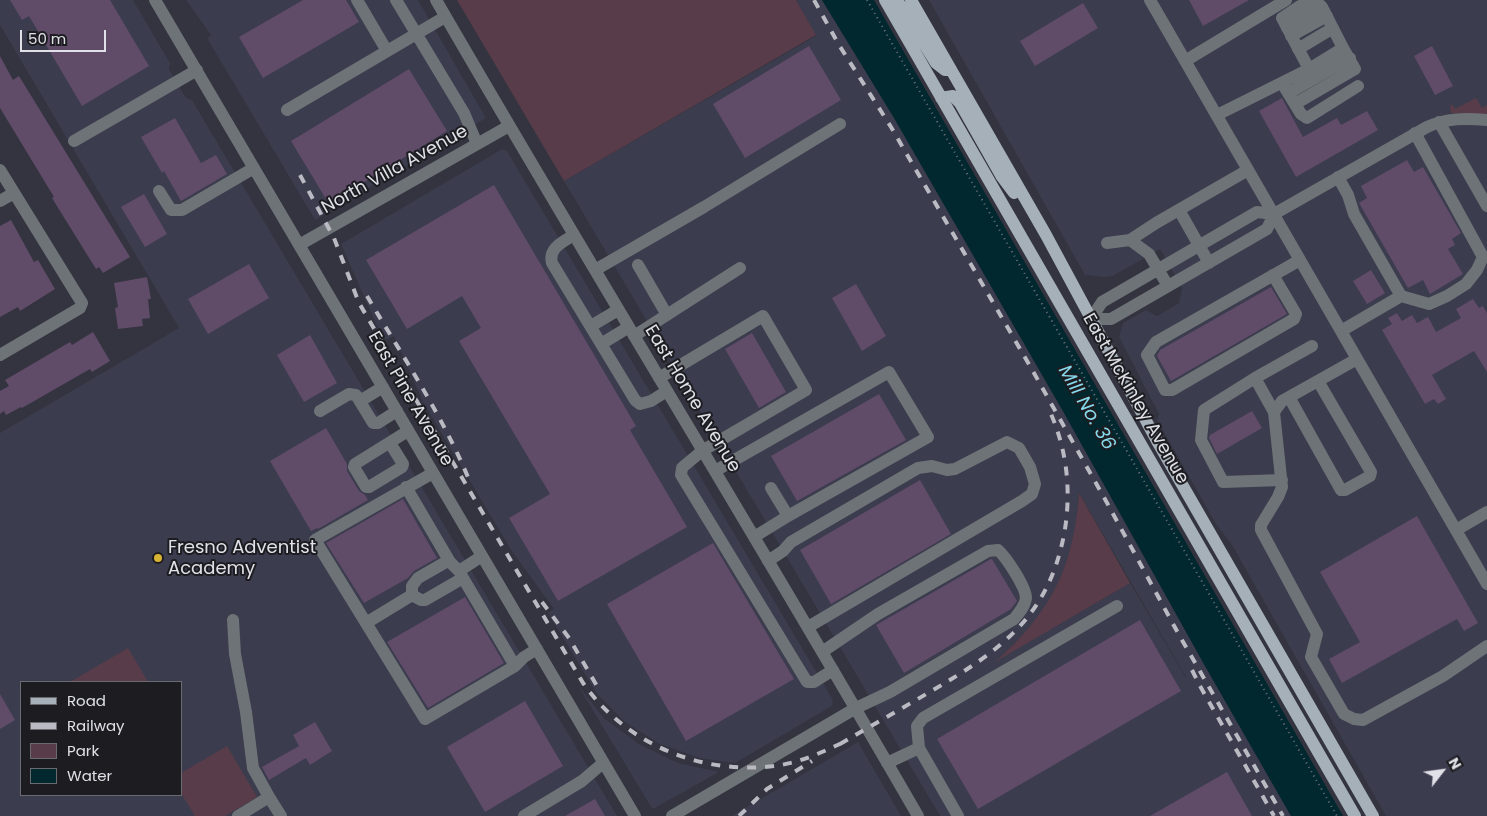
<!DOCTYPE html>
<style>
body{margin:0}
#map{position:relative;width:1487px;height:816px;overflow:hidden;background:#33343f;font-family:Poppins,sans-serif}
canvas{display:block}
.legend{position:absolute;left:20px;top:681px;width:162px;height:115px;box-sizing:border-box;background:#1c1c21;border:1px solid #6a6b71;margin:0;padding:6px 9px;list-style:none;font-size:15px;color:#e0e1e8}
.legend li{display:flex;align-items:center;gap:10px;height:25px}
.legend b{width:25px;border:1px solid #6a6b71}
.north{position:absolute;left:1417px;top:746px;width:50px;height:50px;-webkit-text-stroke:4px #1c1c21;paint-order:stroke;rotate:60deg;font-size:14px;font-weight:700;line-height:20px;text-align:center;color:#e0e1e8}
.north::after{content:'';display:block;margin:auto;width:18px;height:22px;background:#e0e1e8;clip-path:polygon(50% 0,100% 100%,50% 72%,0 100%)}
.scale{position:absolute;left:20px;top:30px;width:86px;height:22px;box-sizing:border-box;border:2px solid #e0e1e8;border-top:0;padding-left:6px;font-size:15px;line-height:18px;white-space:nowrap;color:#e0e1e8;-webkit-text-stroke:4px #1c1c21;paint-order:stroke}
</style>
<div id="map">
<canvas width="1487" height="816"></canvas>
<ul class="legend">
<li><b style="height:6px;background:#a6b0b9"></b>Road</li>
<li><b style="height:6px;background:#b9bac2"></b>Railway</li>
<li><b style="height:14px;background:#593c4a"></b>Park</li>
<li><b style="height:14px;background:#01282f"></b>Water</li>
</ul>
<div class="north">N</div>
<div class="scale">50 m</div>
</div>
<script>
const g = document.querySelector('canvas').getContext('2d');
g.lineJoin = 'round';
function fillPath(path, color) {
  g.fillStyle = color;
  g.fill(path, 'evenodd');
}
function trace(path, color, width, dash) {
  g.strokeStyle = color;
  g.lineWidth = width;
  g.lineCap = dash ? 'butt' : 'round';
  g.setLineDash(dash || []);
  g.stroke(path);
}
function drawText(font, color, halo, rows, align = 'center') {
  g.font = font + ' Poppins,sans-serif';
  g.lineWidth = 4;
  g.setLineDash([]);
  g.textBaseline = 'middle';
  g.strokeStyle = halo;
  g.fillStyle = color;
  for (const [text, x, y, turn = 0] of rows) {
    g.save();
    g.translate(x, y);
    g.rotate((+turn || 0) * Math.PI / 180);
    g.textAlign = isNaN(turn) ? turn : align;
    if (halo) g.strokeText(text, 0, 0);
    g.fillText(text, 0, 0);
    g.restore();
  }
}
fillPath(new Path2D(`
 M0,0H133L170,63L169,69L186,98L192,100L617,816H0V433L179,328L0,25ZM21,682H181V795H21Z
 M186,0H418L486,118L315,220L207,38L211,35Z
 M796,0H822L894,118L1064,413L1205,666L1291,816H940L564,181L816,36ZM1075,486L1186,677V678L1130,583L999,659L1030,628L1043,611L1056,588L1066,564L1073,543L1077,517L1079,493Z
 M929,0H1487V816H1386L1232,545L1216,524L1157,420L1159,414L1119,337L1123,323L1146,310L1157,316L1179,303L1182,288L1160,249L1113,276L1105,277L1085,275Z
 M502,149L507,151L833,700L832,706L735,763L699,758L660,744L625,722L597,694L548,613L554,609L511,550L423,402L394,336L386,340L376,324L341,244Z
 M577,684L604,718L639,744L678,763L719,772L653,809L651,807Z
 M858,742L901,816H732L759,800Z`), '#3b3c4d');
fillPath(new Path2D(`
 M457,0H796L816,35L564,181Z
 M1476,98L1482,108L1487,105V115L1451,113L1450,107L1452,104L1455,109Z
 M1079,493L1130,583L995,662C1051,613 1074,566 1079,493Z
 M128,648L148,682H70Z
 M227,746L257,797L225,816H195L181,793V773Z`), '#593c4a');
fillPath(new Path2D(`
 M822,0H874L1343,816H1291L1205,666L1064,413L894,118Z`), '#01282f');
fillPath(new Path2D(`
 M10,0H110L149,66L82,106L29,16L22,20Z
 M303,0H346L359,22L263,78L239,37Z
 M1189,0H1249L1203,26Z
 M1083,3L1098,28L1035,66L1020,41Z
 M809,46L841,100L745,158L713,104Z
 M1432,46L1453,86L1435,95L1414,56Z
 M0,56L13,80L19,76L130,257L103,273L99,267L96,269L86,253L52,198L54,197L0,108Z
 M409,69L447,131L329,204L291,141Z
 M1282,98L1303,137L1337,118L1341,125L1367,111L1378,130L1296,177L1259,111Z
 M175,118L201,163L216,155L227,174L181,201L164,171L162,173L141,137Z
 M1407,160L1414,172L1423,167L1461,233L1452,239L1455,245L1448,249L1463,274L1430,294L1423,280L1408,288L1359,203L1367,198L1361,186Z
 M494,185L636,426L630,430L687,527L558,601L509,518L550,494L459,341L481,328L462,296L407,329L366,260Z
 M144,194L167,234L145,247L121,207Z
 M11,220L34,262L38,260L55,289L20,311L18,307L0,317V226Z
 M249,264L269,298L208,334L188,299Z
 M1371,270L1385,293L1367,304L1353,281Z
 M147,277L151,299H148L150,318L142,319L143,326L118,329L115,308L118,307L114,283Z
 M856,284L886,336L862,351L832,298Z
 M1271,287L1287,314L1171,381L1157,356L1160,350Z
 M1473,299L1479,308L1483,306L1487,313V372L1474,351L1432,375L1446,399L1438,404L1434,399L1425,404L1382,330L1392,324L1388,318L1397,313L1402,321L1412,315L1417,323L1428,317L1436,332L1461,318L1456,309Z
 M93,332L110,361L92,372L90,369L22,408L21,407L6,415L4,411L0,414V391L9,386L5,380L70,342L72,345Z
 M752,333L786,392L759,408L725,349Z
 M310,335L337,383L304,402L277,355Z
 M879,394L906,440L797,501L771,456Z
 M1252,411L1262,428L1217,454L1209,438L1210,435Z
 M326,428L347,464V471L359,491L365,495L368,500L318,529L317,528L311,531L270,461Z
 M920,480L951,534L831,604L800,550Z
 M403,499L437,558L414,571L408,578L364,603L326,543Z
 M1417,516L1478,623L1464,631L1457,619L1342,683L1329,659L1360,642L1320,572Z
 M713,543L794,679L686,741L607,604Z
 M991,559H992L1017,601L1011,609L904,673L876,625Z
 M465,597L504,663L428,708L387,642Z
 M1140,620L1181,691L978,809L937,739Z
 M0,694L15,720L0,729Z
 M525,701L563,766L485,812L447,747Z
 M315,722L332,751L310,765L306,758L269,780L262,767L299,746L293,735Z
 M1227,772L1252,816H1150Z
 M595,799L605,816H565Z`), '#604b69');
trace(new Path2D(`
 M867,0L1337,816`), '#72737c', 2, [1, 4]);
trace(new Path2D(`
 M155,0L635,816
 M357,0L387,51
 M396,0L464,113L477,144
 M436,0C594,273 760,542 918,816
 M1150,0L1487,584
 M1287,28L1322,7
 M1291,36L1327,16
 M1298,49L1333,28
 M1185,61L1286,0
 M1309,69L1282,18L1300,6L1313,0
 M1282,83L1301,114L1307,118L1358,86
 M1289,93L1350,58
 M1295,104L1355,69L1343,48
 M287,110L445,17
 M1217,115L1309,69L1343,48L1322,7L1315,0
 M1439,122L1487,206
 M74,141L197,70
 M0,170L82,303L80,308L0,355
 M1338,177L1348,195L1354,214L1401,296L1341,331
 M159,191L171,210H182L254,168
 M0,201L14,193
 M1179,210L1209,263
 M1257,212L1274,214L1267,229L1111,319H1091L1102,302Z
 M1274,214L1427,127C1447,118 1465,118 1487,120
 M574,235C563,242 548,248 552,263L635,400L640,404L651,401L667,391
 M1130,240L1149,254L1168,286
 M1107,243L1130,240L1156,223L1248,170
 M299,245L509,126
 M638,265L667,315
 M595,270L704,207L840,124
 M1273,275L1296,314L1294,319L1172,390H1165L1147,355L1156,342L1300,260
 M1401,296L1429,304L1447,296L1466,284L1477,270L1483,257L1415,133
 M591,326L618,310
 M634,336L740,268
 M601,344L629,327
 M1357,359L1282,401L1274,412L1282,487L1278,497L1261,525V530L1317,634L1311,657L1344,714L1354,719L1363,720L1443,676L1487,646
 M659,378L763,316L806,390L702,451L684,466L682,468L681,475L804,677L807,682H814L833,670
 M1255,378L1204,410L1201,440L1223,482L1282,480
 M1289,397L1341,490H1345L1370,476L1371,472L1318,381
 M360,401L383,387
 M320,411L349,394L356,395L373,423H378L397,411
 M1274,412L1255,378L1312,346
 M390,443L403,464L402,467L369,487H366L354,467L355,464L408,431
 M715,471L889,372L928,437L788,516
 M406,487L450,562L459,571L463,578L425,600H421L412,595V586L418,578L446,562H450
 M1456,530L1487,512
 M754,537L788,516L771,488
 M768,561L783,551L791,542L918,468L932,466L947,470L955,469L1007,442L1019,448L1030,467L1035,484L1032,494L1022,501L808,627
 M459,571L482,556
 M463,578L515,666
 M412,595L366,623L315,540L433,473
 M233,620L235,654L246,712L253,768L269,797L238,816
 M366,623L425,719L515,666L524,657L537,649
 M919,748L917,726L923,718L1117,606
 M887,763L919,748L958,816
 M269,797L281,816
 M524,816L582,781L603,763
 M672,816L856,708L890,692L1014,619C1019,613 1025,606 1026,598C1026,587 1006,557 998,550L988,551L878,614L822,652`), '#6e7377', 12);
trace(new Path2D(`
 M885,0L1355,816
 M897,0L936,63L945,70H951
 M911,0L1046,235L1157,441L1373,816
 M941,98L953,96L960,103L1002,177L1014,193`), '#a6b0b9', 12);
trace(new Path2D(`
 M814,0L839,45L891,127L1030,366L1106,501L1178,633L1283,816
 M300,175L334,238L359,303L583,683C627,746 706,777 781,765C804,761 825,751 846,741
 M367,296C403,357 443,416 470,482
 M542,602L569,638L597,686
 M1192,670L1200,686L1274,816
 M840,744C869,727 899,710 928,693C1000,651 1050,617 1065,529C1071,490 1067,451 1051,414
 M739,816L767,789L812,761`), '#b9bac2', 4, [9, 9]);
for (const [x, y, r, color] of [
 [158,558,5,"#d8b434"]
]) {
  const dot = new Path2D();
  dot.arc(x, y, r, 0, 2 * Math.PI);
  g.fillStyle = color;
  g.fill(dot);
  trace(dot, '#1c1c21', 2);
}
drawText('18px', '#e0e1e8', '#1c1c21', [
 ["North Villa Avenue",395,170,-29],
 ["East Pine Avenue",410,399,60],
 ["East Home Avenue",692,399,59],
 ["East McKinley Avenue",1135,399,60]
]);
drawText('18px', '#e0e1e8', '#1c1c21', [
 ["Fresno Adventist",168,548],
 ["Academy",168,569]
], 'left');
drawText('italic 19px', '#86d9ea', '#1c1c21', [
 ["Mill No. 36",1086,408,60]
]);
</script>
